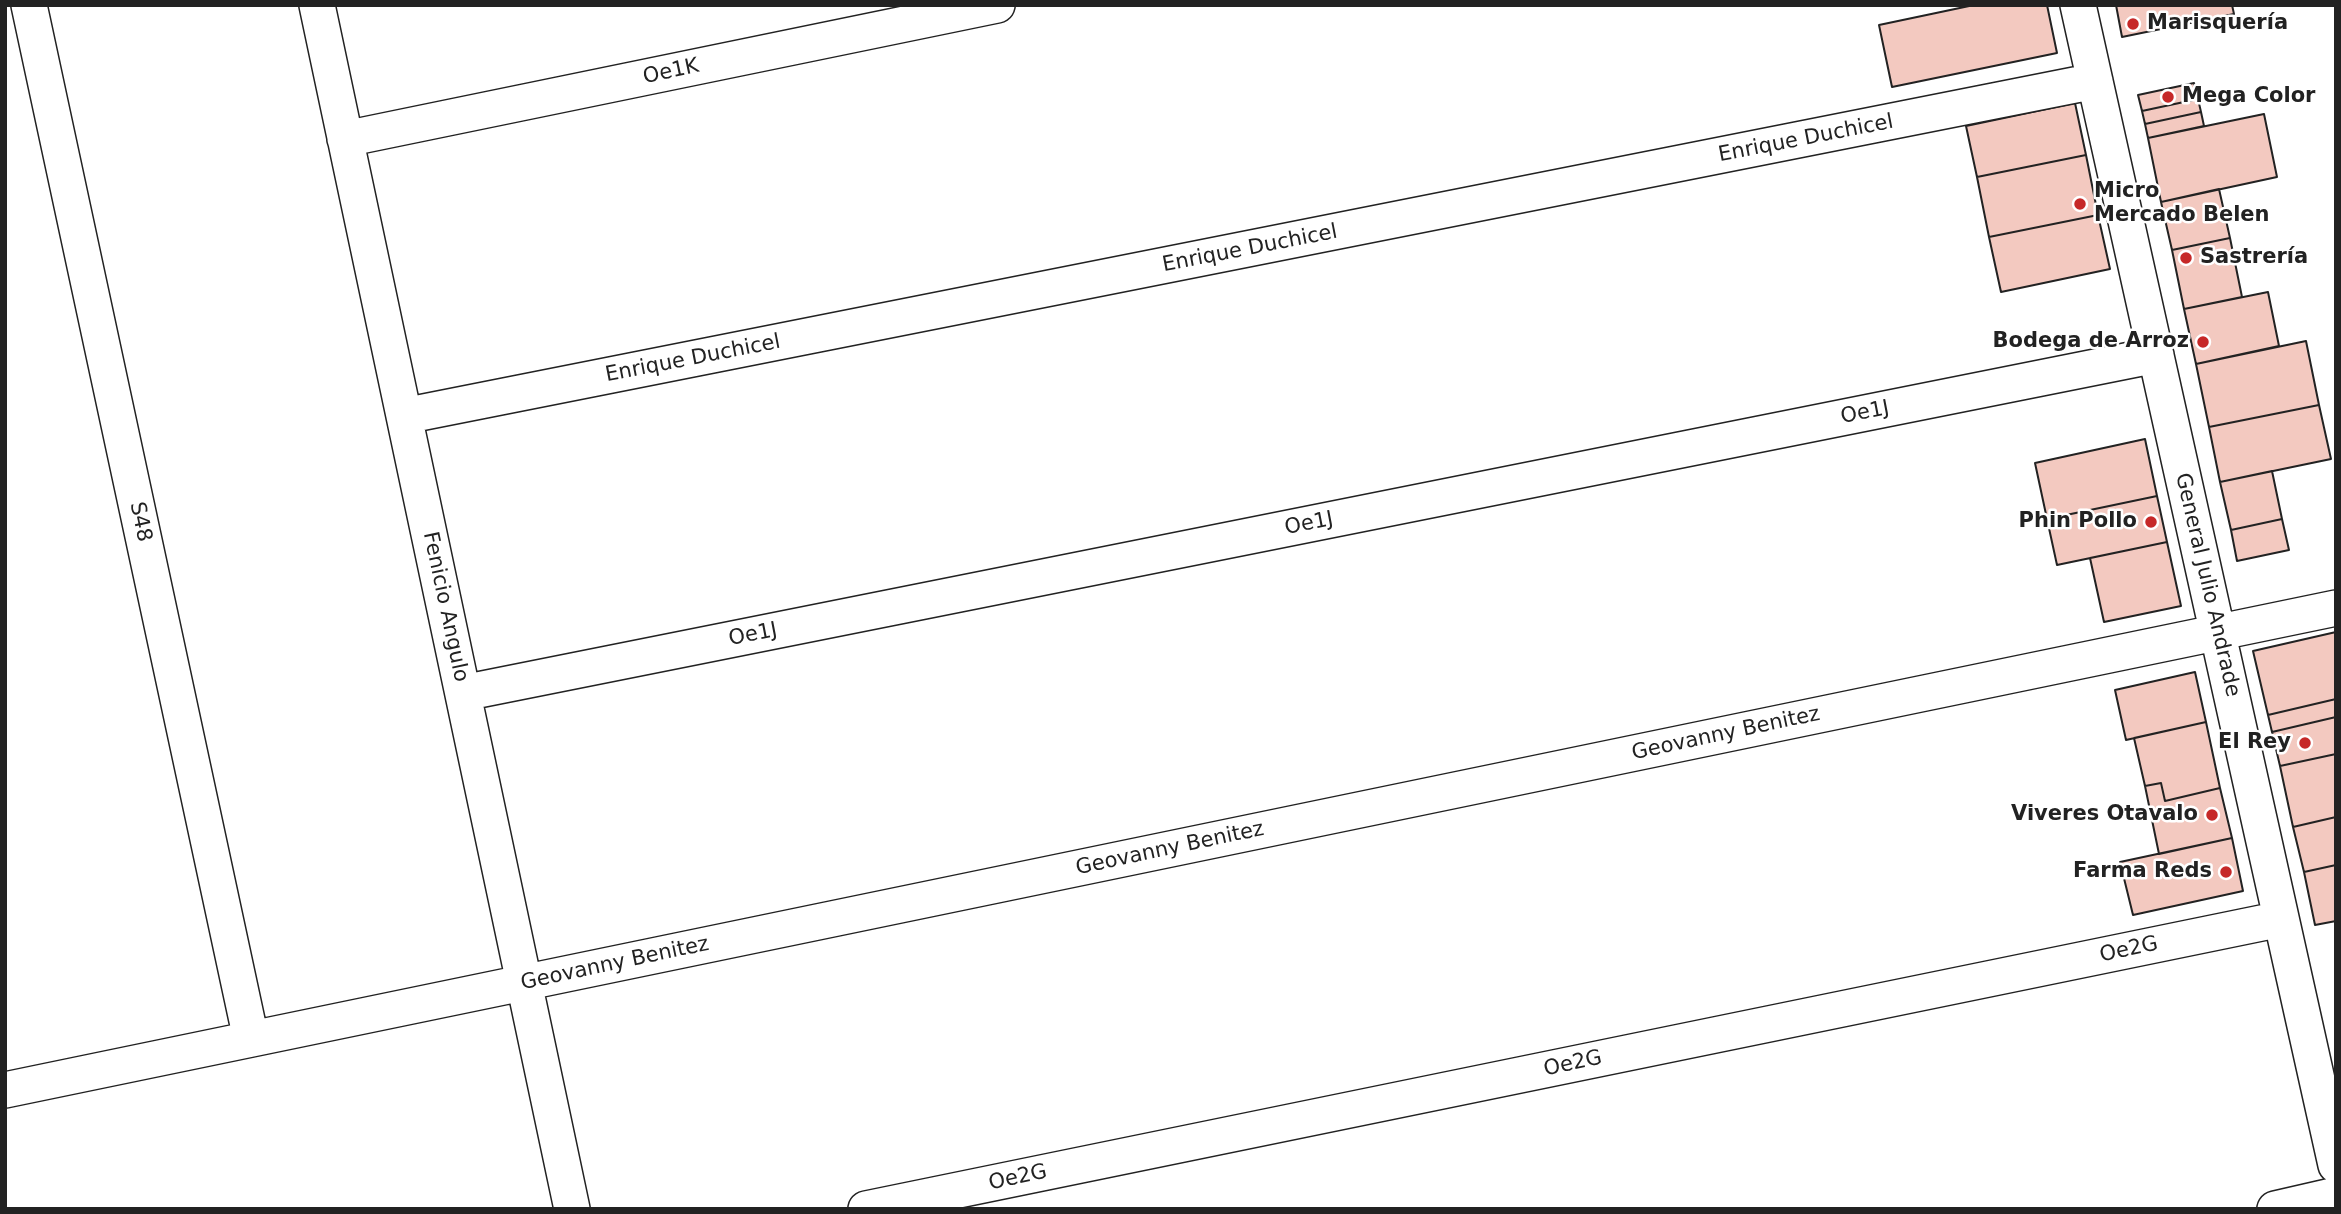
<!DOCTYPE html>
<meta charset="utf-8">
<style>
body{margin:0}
#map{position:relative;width:2341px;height:1214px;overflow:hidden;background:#fff;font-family:"DejaVu Sans",sans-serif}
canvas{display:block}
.frame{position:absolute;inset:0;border:7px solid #222;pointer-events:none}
</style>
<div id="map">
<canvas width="2341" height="1214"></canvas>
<div class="frame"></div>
</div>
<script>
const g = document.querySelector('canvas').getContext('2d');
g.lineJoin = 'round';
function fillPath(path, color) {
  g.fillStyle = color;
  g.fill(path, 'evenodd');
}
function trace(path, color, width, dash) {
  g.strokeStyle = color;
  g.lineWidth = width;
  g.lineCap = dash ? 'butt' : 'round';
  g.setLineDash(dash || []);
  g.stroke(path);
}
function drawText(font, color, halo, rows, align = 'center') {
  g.font = font + ' "DejaVu Sans",sans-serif';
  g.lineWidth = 5;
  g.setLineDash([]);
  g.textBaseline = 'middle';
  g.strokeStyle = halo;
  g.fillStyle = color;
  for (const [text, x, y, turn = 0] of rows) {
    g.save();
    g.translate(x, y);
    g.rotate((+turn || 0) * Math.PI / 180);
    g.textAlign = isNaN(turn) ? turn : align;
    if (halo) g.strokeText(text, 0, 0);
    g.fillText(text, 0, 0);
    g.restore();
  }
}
const building = new Path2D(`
 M1974,5H2047L2057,53L1892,87L1879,25Z
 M2116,5H2232L2234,14L2122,37Z
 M2194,83L2198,99L2142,111L2138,95Z
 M2198,99L2201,112L2145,124L2142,111Z
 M2075,103L2086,155L1977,177L1966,126Z
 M2201,112L2204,126L2148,138L2145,124Z
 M2264,114L2277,177L2161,202L2148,138Z
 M2086,155L2098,215L1989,237L1977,177Z
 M2219,189L2230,238L2172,250L2161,202Z
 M2098,215L2110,269L2001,292L1989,237Z
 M2230,238L2242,297L2184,309L2172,250Z
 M2268,292L2279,346L2196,364L2184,309Z
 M2306,341L2319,405L2209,427L2196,364Z
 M2319,405L2331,459L2220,482L2209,427Z
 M2145,439L2157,496L2047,519L2035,463Z
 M2272,471L2282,519L2231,530L2220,482Z
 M2157,496L2167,542L2057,565L2047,519Z
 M2282,519L2289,550L2237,561L2231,530Z
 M2167,542L2181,606L2104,622L2090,558Z
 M2336,632V699L2268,715L2253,651Z
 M2195,672L2206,722L2126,740L2115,690Z
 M2336,699V717L2272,732L2268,715Z
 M2336,717V754L2280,766L2272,732Z
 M2206,722L2220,788L2165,801L2161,783L2145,786L2134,738Z
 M2336,754V817L2293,827L2280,766Z
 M2161,783L2165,801L2220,788L2232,838L2159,854L2145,786Z
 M2336,817V865L2304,872L2293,827Z
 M2232,838L2243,891L2133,915L2120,862Z
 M2336,865V921L2315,925L2304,872Z`);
fillPath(building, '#f3c9c0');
trace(building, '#222', 2);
const minor = new Path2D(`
 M29,5L251,1039
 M317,5L572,1209
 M2078,5L2336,1165
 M345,139L997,5
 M404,416L2095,81
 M463,693L2156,355
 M5,1090L2336,608
 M866,1209L2281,919
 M2275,1209L2336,1195`);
trace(minor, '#222', 38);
trace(minor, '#fff', 35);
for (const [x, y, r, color] of [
 [2133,24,7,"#c62828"],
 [2168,97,7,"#c62828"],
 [2080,204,7,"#c62828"],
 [2186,258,7,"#c62828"],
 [2203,342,7,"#c62828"],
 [2151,522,7,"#c62828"],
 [2305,743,7,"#c62828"],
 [2212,815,7,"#c62828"],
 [2226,872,7,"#c62828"]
]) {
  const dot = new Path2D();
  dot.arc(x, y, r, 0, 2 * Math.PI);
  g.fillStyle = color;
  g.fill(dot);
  trace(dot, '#fff', 2.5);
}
drawText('bold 21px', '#222', '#fff', [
 ["Marisquería",2147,24,"left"],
 ["Mega Color",2182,97,"left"],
 ["Micro",2094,192,"left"],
 ["Mercado Belen",2094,216,"left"],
 ["Sastrería",2200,258,"left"],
 ["Bodega de Arroz",2189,342],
 ["Phin Pollo",2137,522],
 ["El Rey",2291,743],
 ["Viveres Otavalo",2198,815],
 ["Farma Reds",2212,872]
], 'right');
drawText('21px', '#222', '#fff', [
 ["Oe1K",671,72,-12],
 ["Enrique Duchicel",1806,139,-11],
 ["Enrique Duchicel",1250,249,-11],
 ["Enrique Duchicel",693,359,-11],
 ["Oe1J",1865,413,-11],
 ["S48",140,522,78],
 ["Oe1J",1309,524,-11],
 ["General Julio Andrade",2207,585,77],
 ["Fenicio Angulo",445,607,78],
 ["Oe1J",753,635,-11],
 ["Geovanny Benitez",1726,734,-12],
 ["Geovanny Benitez",1170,849,-12],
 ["Oe2G",2129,950,-12],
 ["Geovanny Benitez",615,964,-12],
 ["Oe2G",1573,1064,-12],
 ["Oe2G",1018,1178,-12]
]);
</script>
